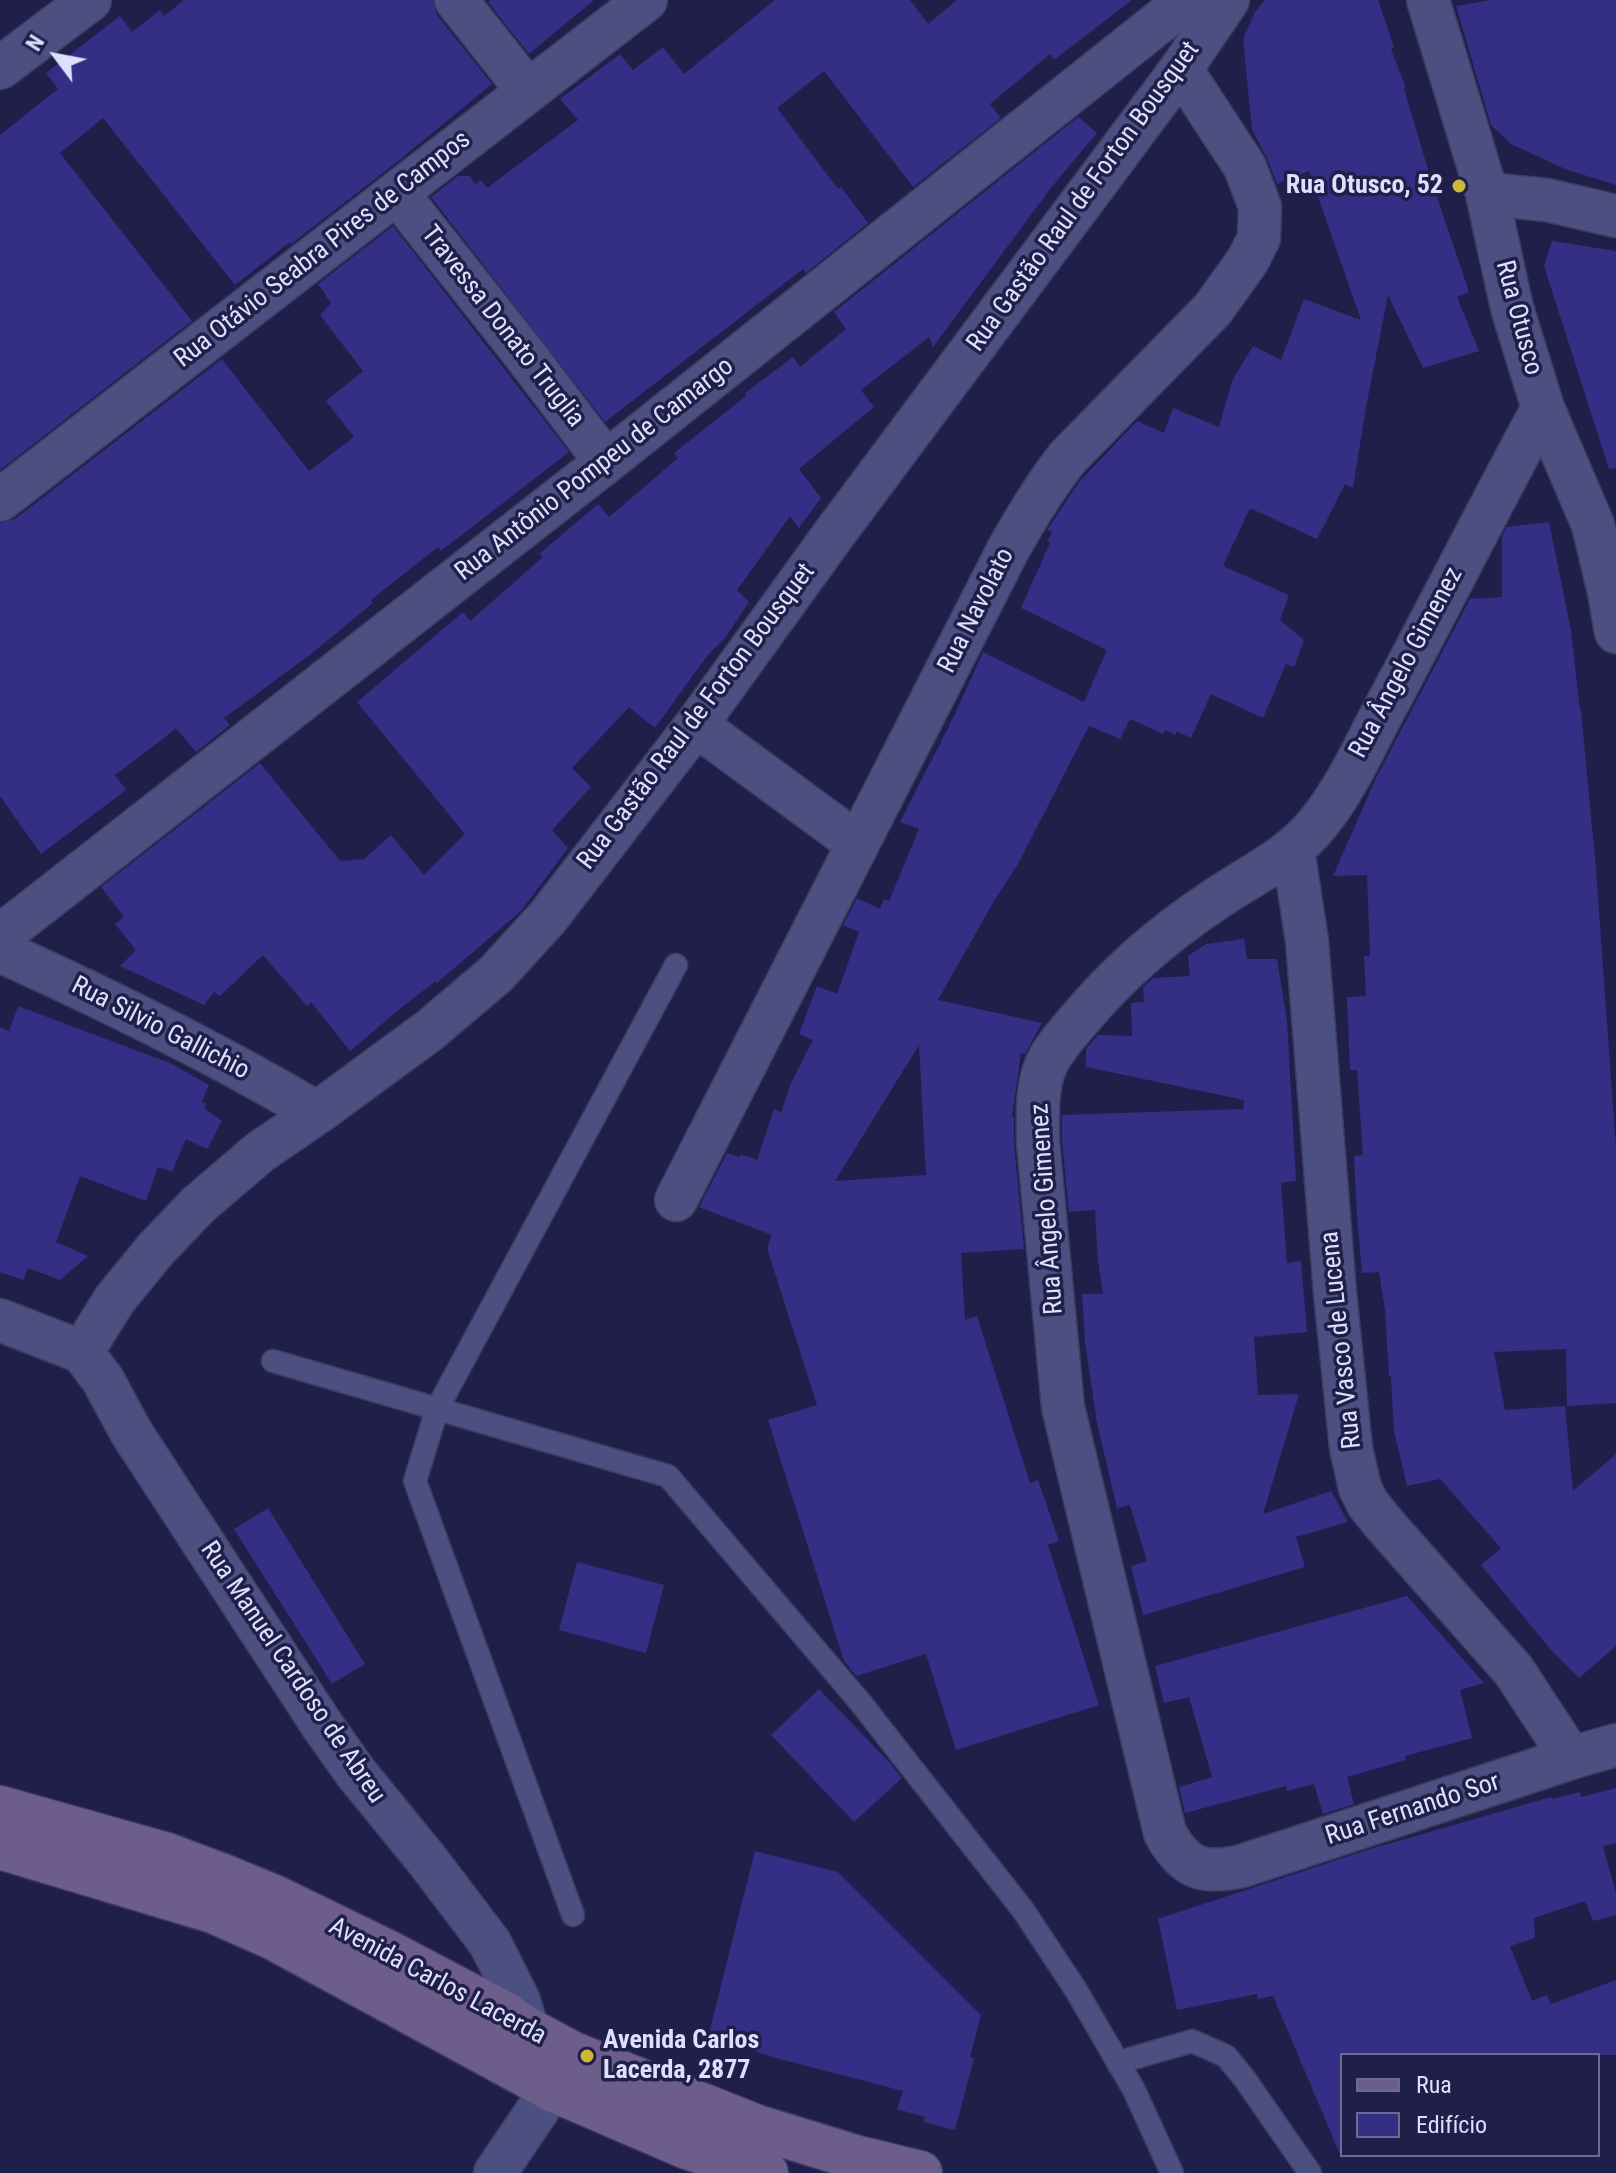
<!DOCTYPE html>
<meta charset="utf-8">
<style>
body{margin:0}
#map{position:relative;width:1616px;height:2173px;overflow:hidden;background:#1f1f4a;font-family:"Roboto Condensed",sans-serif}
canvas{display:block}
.legend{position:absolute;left:1340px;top:2053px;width:260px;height:104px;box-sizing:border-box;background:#1f1f4a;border:2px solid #6b6c92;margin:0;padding:10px 14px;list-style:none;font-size:24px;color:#dde0fd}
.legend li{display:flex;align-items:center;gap:16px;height:40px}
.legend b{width:40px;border:2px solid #6b6c92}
.north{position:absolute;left:16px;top:16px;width:80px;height:80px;-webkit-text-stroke:6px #1f1f4a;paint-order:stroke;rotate:302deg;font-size:22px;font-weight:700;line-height:32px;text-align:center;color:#dde0fd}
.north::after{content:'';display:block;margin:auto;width:28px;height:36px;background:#dde0fd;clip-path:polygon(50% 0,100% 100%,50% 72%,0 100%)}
</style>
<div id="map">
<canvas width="1616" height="2173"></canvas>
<ul class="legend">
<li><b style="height:10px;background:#6d5d8b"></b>Rua</li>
<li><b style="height:22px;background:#342f85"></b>Edifício</li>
</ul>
<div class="north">N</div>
</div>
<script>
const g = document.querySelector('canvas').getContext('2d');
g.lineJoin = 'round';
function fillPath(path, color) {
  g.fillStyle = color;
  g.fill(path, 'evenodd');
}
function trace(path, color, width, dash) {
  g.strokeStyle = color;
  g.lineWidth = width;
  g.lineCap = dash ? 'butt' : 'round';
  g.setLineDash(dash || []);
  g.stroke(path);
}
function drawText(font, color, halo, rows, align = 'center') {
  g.font = font + ' "Roboto Condensed",sans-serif';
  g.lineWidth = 7;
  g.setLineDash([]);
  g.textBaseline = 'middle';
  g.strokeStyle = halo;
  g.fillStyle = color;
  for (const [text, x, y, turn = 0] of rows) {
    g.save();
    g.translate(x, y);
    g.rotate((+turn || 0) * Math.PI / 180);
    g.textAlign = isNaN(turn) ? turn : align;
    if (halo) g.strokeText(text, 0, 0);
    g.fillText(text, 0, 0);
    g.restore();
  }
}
fillPath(new Path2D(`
 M184,0H433L437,15L492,84L397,162L291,244L290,242L235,285L103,118L60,153L192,321L0,470V135L58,89L46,73L120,16L132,32L160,10L164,16Z
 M490,0H594L529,54L488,2Z
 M775,0H910L928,24L957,0H1132L1054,60L1050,54L990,104L1001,118L913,187L824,71L777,108L838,189L841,187L868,223L806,273L803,269L605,422L431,197L458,176H470L475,184L481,180L487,188L578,120L560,99L620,54L633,70L663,47L684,74Z
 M1265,0H1378L1394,47L1391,49L1406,88L1404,89L1430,176L1469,292L1457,297L1479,351L1423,368L1388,295L1366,407L1353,488L1345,484L1317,539L1250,508L1223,566L1289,595L1280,620L1304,640L1294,667L1286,664L1263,718L1211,694L1191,738L1177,731L1175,735L1165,730L1163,734L1130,719L1120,739L1089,726L1018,864L994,901L938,1000L1042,1023L1025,1054L1021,1053L1012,1117H1014V1144L1024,1249L961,1253L965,1320L977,1316L1030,1483L1038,1480L1059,1541L1048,1545L1099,1705L956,1750L926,1654L856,1676L844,1661L768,1420L817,1405L767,1248L772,1235L699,1207L727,1153L740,1157L741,1154L757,1160L774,1109L781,1113L790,1085L813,1040L799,1034L817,986L837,994L859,932L843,925L857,898L880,909L884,899L889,901L919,829L900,822L953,718L983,652L1084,702L1107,650L1021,608L1050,543L1047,542L1052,532L1047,530L1079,482L1137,421L1164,433L1173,408L1219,427L1232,381L1253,346L1281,360L1304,299L1361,320L1309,171L1277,184L1267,158L1252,130L1243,39L1255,12ZM919,1045L926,1175L835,1181Z
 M1491,0H1616V185L1565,169L1511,144L1491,125L1456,6Z
 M1078,117L1097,133L1050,189L933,347L929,337L861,390L874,407L799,469L821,498L799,528L790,516L737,590L749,602L725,638L707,656L655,728L629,707L572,768L591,787L552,830L568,848L521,911L437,983L436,981L402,1007L350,1051L311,1002L307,1006L263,955L220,996L214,992L204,1005L120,966L136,950L115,924L124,917L101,887L260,763L340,861L364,859L391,835L424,875L465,834L357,702L463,612L470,621L543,557L539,554L598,504L609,517L678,458L674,453L747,395L745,393L793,357L800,367L846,329L834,312Z
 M393,226L569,452L441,551L438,547L371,600L373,603L311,654L224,718L230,725L196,752L176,728L164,738L115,775L126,790L41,854L0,796V523L15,519L222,359L309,471L354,437L326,401L363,371L320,315L331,303L318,284Z
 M1552,241L1616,251V468L1609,469L1544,266Z
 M1549,522L1571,630L1580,710H1581L1596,869L1616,1148V1403L1567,1406L1566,1349L1494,1352L1505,1410L1565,1406L1573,1491L1616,1454V1646L1579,1678L1551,1650L1481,1565L1501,1548L1440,1479L1407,1486L1394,1431L1391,1376H1389L1385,1310L1379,1272L1362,1273L1357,1216L1354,1156L1363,1155L1357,1070H1350L1347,997L1366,996L1364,956H1370L1367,875L1333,876L1376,778L1470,599L1502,597V536L1507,527Z
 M1244,939L1247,959H1277L1287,1021L1296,1181L1281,1183L1287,1263L1301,1261L1307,1332L1254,1337L1258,1395L1299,1394L1263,1514L1331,1491L1348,1522L1296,1537L1305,1567L1143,1615L1131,1566L1147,1561L1130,1505L1117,1508L1097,1423L1085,1342L1082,1294H1103L1098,1260L1095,1210L1069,1212L1062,1141V1115L1243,1109L1244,1100L1086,1067V1049L1098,1035L1132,1036L1131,1003L1144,1002L1143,987L1153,978L1190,976L1188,956L1206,944Z
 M18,1006L170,1063L209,1085L202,1102L206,1103L204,1108L222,1121L207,1149L186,1139L172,1172L158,1167L146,1201L80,1176L56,1242L88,1256L60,1280L28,1268L23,1280L0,1272V1027L9,1031Z
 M268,1508L365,1664L332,1684L234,1529Z
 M577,1562L664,1585L646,1653L559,1630Z
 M1407,1596L1484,1683L1460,1690L1472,1738L1405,1756L1406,1760L1347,1777L1354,1804L1323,1814L1314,1784L1287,1791L1286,1786L1185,1813L1179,1787L1212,1777L1189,1697L1164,1703L1155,1666Z
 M819,1689L889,1762L902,1778L854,1822L771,1735Z
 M1616,1788V1843L1603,1846L1616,1893V1915L1593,1921L1585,1901L1534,1918L1535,1938L1510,1946L1532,2001L1547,1995L1551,2004L1616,1980V2055H1342V2159L1273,1996L1258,1999L1257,1994L1177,2010L1158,1919L1367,1850L1551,1797L1552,1799L1580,1792L1581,1797Z
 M755,1851L838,1872L981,2015L970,2057L974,2058L955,2130L924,2122L925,2117L897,2109L903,2091L776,2058L708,2037Z`), '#342f85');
const lane = new Path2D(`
 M273,1361L668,1476L860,1702L1023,1910L1076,1990L1134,2090L1172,2173
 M573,1915L415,1481L437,1409L676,965
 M1119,2065L1130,2059L1192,2041L1226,2056L1244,2078L1310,2173`);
const street = new Path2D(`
 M456,0L528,91
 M1428,0L1487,194L1512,308L1543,408L1593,525L1609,592L1616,632
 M0,68L90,0
 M397,193L525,355L606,462
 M1487,194L1547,200L1616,216
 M1543,408C1491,504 1442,601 1391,697C1368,738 1349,785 1319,822C1291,858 1249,876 1213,901C1162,935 1117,974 1078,1021C1067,1034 1054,1048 1046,1065C1036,1089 1038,1116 1038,1142L1063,1407L1165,1833C1185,1869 1203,1875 1242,1866L1571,1758L1616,1745
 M0,500L646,0
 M696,725L858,844
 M1293,850L1307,941L1335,1293L1351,1448L1360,1488L1368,1504L1385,1525L1514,1671L1571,1758
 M0,936L606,462L1187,0
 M0,951C108,1000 215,1052 317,1113
 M676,1200L1009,548C1027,516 1045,486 1068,457L1213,309L1248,260L1259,238L1260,207L1245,167L1181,69
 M0,1320L82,1352L103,1380L131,1432L322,1725L356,1773L427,1860L490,1943L519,2001L528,2030L525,2050
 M82,1352L115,1299L156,1249L198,1205L260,1152L317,1113L430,1030L496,974L548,917L696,725L834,534L1181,69L1228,0
 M495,2173L552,2089L570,2058`);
const secondary = new Path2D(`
 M0,1808L167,1855L223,1876L274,1897L389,1953L503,2013L528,2030L573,2054L757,2127L858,2158L920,2173
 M0,1847L213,1911L274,1938L552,2089L687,2147L766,2173`);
trace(lane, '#3d3a60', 25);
trace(street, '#3d3a60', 45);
trace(secondary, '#3d3a60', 47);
trace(lane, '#4c5080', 22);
trace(street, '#4c5080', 42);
trace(secondary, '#6d5d8b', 44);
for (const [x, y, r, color] of [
 [1459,186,8,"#ceb838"],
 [587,2056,8,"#ceb838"]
]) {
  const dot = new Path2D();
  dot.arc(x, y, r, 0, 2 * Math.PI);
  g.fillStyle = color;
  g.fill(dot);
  trace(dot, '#1f1f4a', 3);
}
drawText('bold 26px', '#dde0fd', '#1f1f4a', [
 ["Rua Otusco, 52",1443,186],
 ["Avenida Carlos",603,2041,"left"],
 ["Lacerda, 2877",603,2071,"left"]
], 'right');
drawText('26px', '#dde0fd', '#1f1f4a', [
 ["Rua Gastão Raul de Forton Bousquet",1084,197,-54],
 ["Rua Otávio Seabra Pires de Campos",323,250,-38],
 ["Rua Otusco",1518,318,75],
 ["Travessa Donato Truglia",502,327,52],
 ["Rua Antônio Pompeu de Camargo",595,470,-38],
 ["Rua Navolato",977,611,-63],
 ["Rua Ângelo Gimenez",1407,663,-62],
 ["Rua Gastão Raul de Forton Bousquet",697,717,-53],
 ["Rua Silvio Gallichio",160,1029,27],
 ["Rua Ângelo Gimenez",1048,1209,-94],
 ["Rua Vasco de Lucena",1342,1340,-96],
 ["Rua Manuel Cardoso de Abreu",292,1673,56],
 ["Rua Fernando Sor",1413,1810,-18],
 ["Avenida Carlos Lacerda",437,1982,28]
]);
</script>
